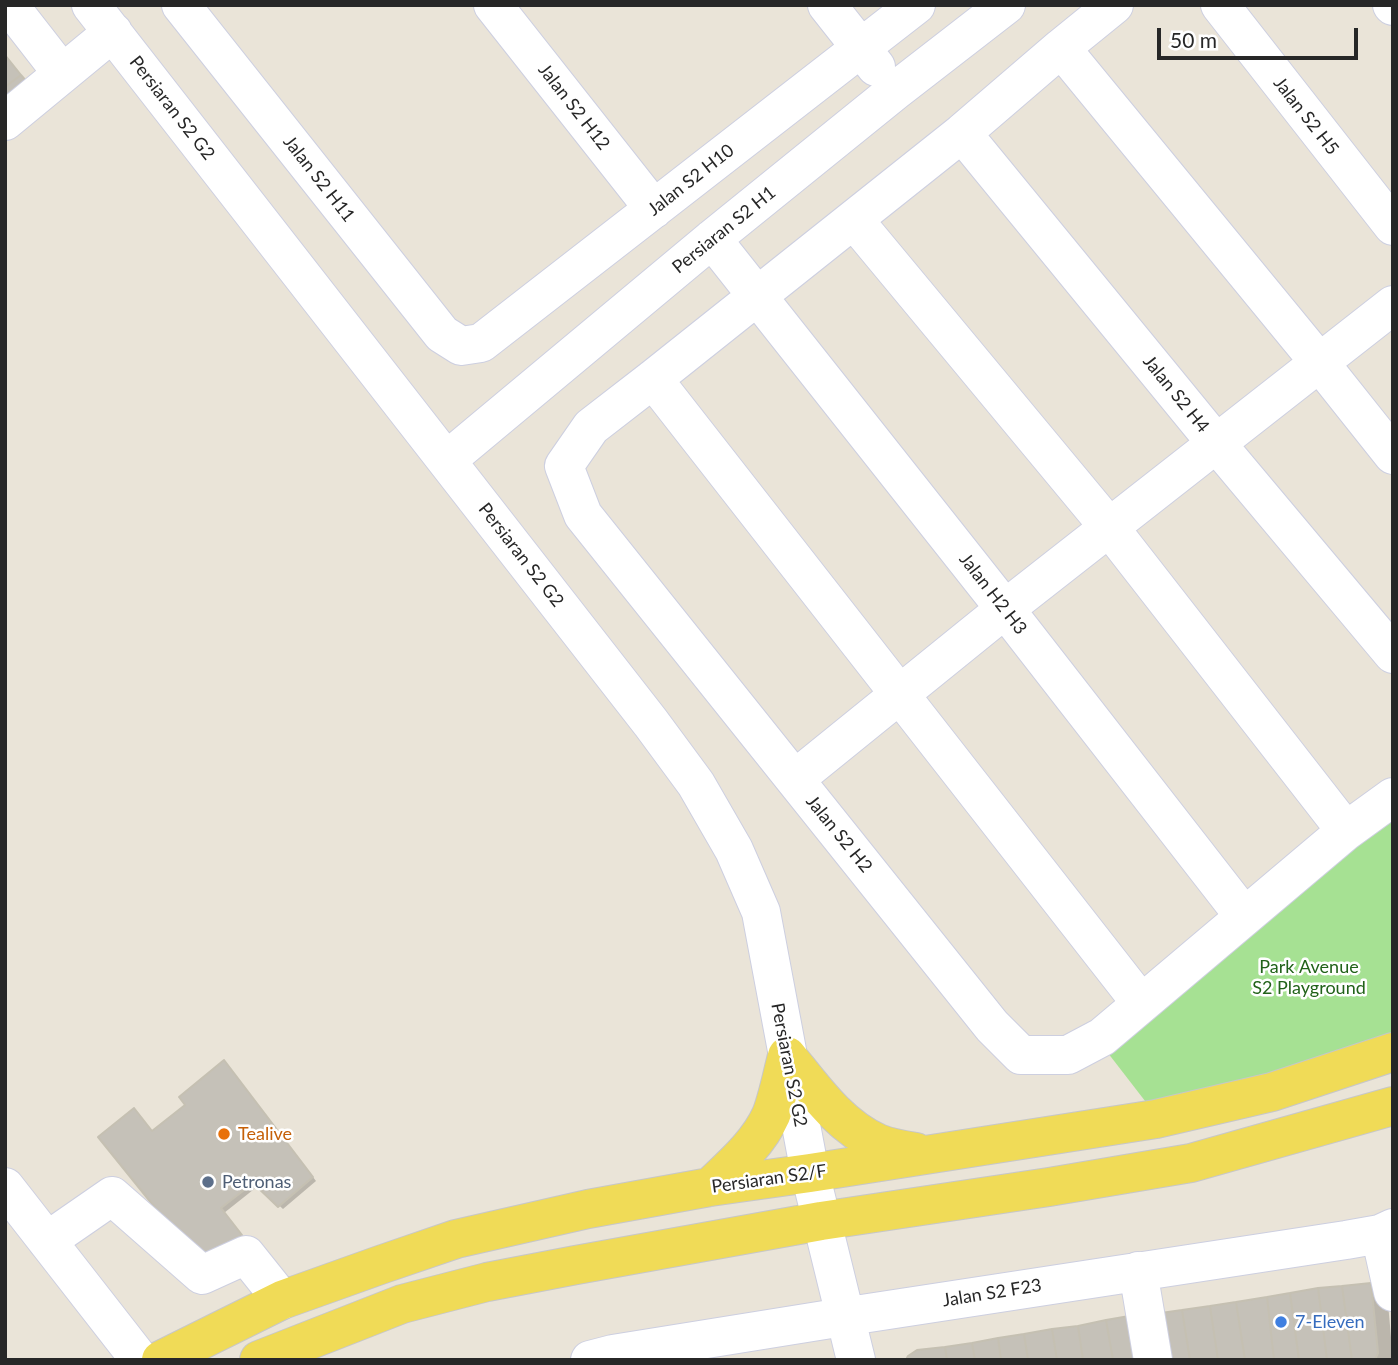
<!DOCTYPE html>
<style>
body{margin:0}
#map{position:relative;width:1398px;height:1365px;overflow:hidden;background:#eae4d8;font-family:Lato,sans-serif}
canvas{display:block}
.frame{position:absolute;inset:0;border:7px solid #272727;pointer-events:none}
.scale{position:absolute;left:1157px;top:28px;width:201px;height:32px;box-sizing:border-box;border:4px solid #272727;border-top:0;padding-left:9px;font-size:21px;line-height:24px;white-space:nowrap;color:#272727;-webkit-text-stroke:5px #fff;paint-order:stroke}
</style>
<div id="map">
<canvas width="1398" height="1365"></canvas>
<div class="frame"></div>
<div class="scale">50 m</div>
</div>
<script>
const g = document.querySelector('canvas').getContext('2d');
g.lineJoin = 'round';
function fillPath(path, color) {
  g.fillStyle = color;
  g.fill(path, 'evenodd');
}
function trace(path, color, width, dash) {
  g.strokeStyle = color;
  g.lineWidth = width;
  g.lineCap = dash ? 'butt' : 'round';
  g.setLineDash(dash || []);
  g.stroke(path);
}
function drawText(font, color, halo, rows, align = 'center') {
  g.font = font + ' Lato,sans-serif';
  g.lineWidth = 5;
  g.setLineDash([]);
  g.textBaseline = 'middle';
  g.strokeStyle = halo;
  g.fillStyle = color;
  for (const [text, x, y, turn = 0] of rows) {
    g.save();
    g.translate(x, y);
    g.rotate((+turn || 0) * Math.PI / 180);
    g.textAlign = isNaN(turn) ? turn : align;
    if (halo) g.strokeText(text, 0, 0);
    g.fillText(text, 0, 0);
    g.restore();
  }
}
fillPath(new Path2D(`
 M1393,799V1032L1267,1086L1152,1110L1101,1044Z`), '#a6e193');
fillPath(new Path2D(`
 M228,1066L316,1181L283,1209L258,1186L224,1213L245,1239L208,1269L152,1133L187,1106Z
 M1370,1285L1388,1303L1393,1360H1164Z`), '#0003');
const building = new Path2D(`
 M5,55L21,75L5,87Z
 M21,75L38,95L5,121V87Z
 M224,1060L313,1177L278,1207L253,1183L221,1208L242,1235L203,1267L98,1137L134,1108L152,1131L185,1105L179,1097Z
 M1371,1283L1378,1353L1375,1360H1352L1342,1286Z
 M1342,1286L1352,1360H1327L1318,1288Z
 M1318,1288L1327,1360H1299L1290,1293Z
 M1290,1293L1299,1360H1274L1267,1297Z
 M1267,1297L1274,1360H1245L1236,1302Z
 M1236,1302L1245,1360H1218L1210,1306Z
 M1210,1306L1218,1360H1190L1182,1310Z
 M1182,1310L1190,1360H1162L1154,1314Z
 M1135,1315L1142,1360H1113L1106,1320Z
 M1106,1320L1113,1360H1083L1078,1326Z
 M1078,1326L1083,1360H1057L1052,1329Z
 M1052,1329L1057,1360H1028L1024,1334Z
 M1024,1334L1028,1360H1001L998,1338Z
 M998,1338L1001,1360H975L972,1343Z
 M972,1343L975,1360H947L945,1347Z
 M945,1347L947,1360H906L908,1356L917,1350Z`);
fillPath(building, '#c5c1b8');
trace(building, '#c5c0b2', 2);
const minor = new Path2D(`
 M9,5L62,73
 M91,5L651,723L696,784L734,850L761,912L810,1173L856,1360
 M181,5L442,334L461,346L481,343L916,5
 M493,5L654,209
 M827,5L876,67
 M1114,5L1061,48L962,133L653,379L591,427L564,466L583,515L992,1026L1021,1055H1068L1102,1037L1346,831L1393,797
 M1220,5L1393,226
 M1392,5L1393,6
 M1061,48L1319,362L1393,455
 M5,121L113,32
 M962,133L1216,443L1393,654
 M854,220L1109,527L1346,831
 M712,239L1005,609L1244,916
 M653,379L1141,1003
 M447,460L712,239L895,91L1006,5
 M795,779L1005,609L1393,305
 M5,1187L140,1360
 M1380,1234L1393,1292
 M47,1241L112,1196L202,1275L246,1255L282,1300
 M1138,1271L1153,1360
 M590,1360L613,1354C857,1314 1102,1276 1346,1240L1380,1234L1393,1228`);
const major = new Path2D(`
 M787,1056C813,1088 839,1126 878,1143C890,1148 903,1150 916,1152
 M710,1187C732,1166 758,1144 771,1115C778,1097 782,1075 787,1056
 M161,1360L282,1300L380,1265L456,1239L588,1209L710,1187L810,1173L1156,1119L1272,1092L1393,1052
 M259,1360L402,1304L487,1282L576,1265L821,1221L1049,1187L1191,1163L1393,1106`);
trace(minor, '#cdcfe0', 40);
trace(major, '#c7c7c7', 40);
trace(minor, '#fff', 38);
trace(major, '#f0db57', 38);
for (const [x, y, r, color] of [
 [224,1134,7,"#e8710a"],
 [208,1182,7,"#5c6f8a"],
 [1281,1322,7,"#3f7fe0"]
]) {
  const dot = new Path2D();
  dot.arc(x, y, r, 0, 2 * Math.PI);
  g.fillStyle = color;
  g.fill(dot);
  trace(dot, '#fff', 2.5);
}
drawText('18px', '#272727', '#fff', [
 ["Jalan S2 H12",574,107,52],
 ["Persiaran S2 G2",172,108,52],
 ["Jalan S2 H5",1306,116,52],
 ["Jalan S2 H11",319,179,52],
 ["Jalan S2 H10",691,180,-38],
 ["Persiaran S2 H1",724,230,-39],
 ["Jalan S2 H4",1176,394,51],
 ["Persiaran S2 G2",521,555,52],
 ["Jalan H2 H3",993,594,52],
 ["Jalan S2 H2",839,834,51],
 ["Persiaran S2 G2",789,1065,79],
 ["Persiaran S2/F",769,1179,-8],
 ["Jalan S2 F23",992,1293,-9]
]);
drawText('18px', '#216219', '#fff', [
 ["Park Avenue",1309,967],
 ["S2 Playground",1309,988]
]);
drawText('18px', '#c56008', '#fff', [
 ["Tealive",238,1134]
], 'left');
drawText('18px', '#4e5e75', '#fff', [
 ["Petronas",222,1182]
], 'left');
drawText('18px', '#366cbe', '#fff', [
 ["7-Eleven",1295,1322]
], 'left');
</script>
